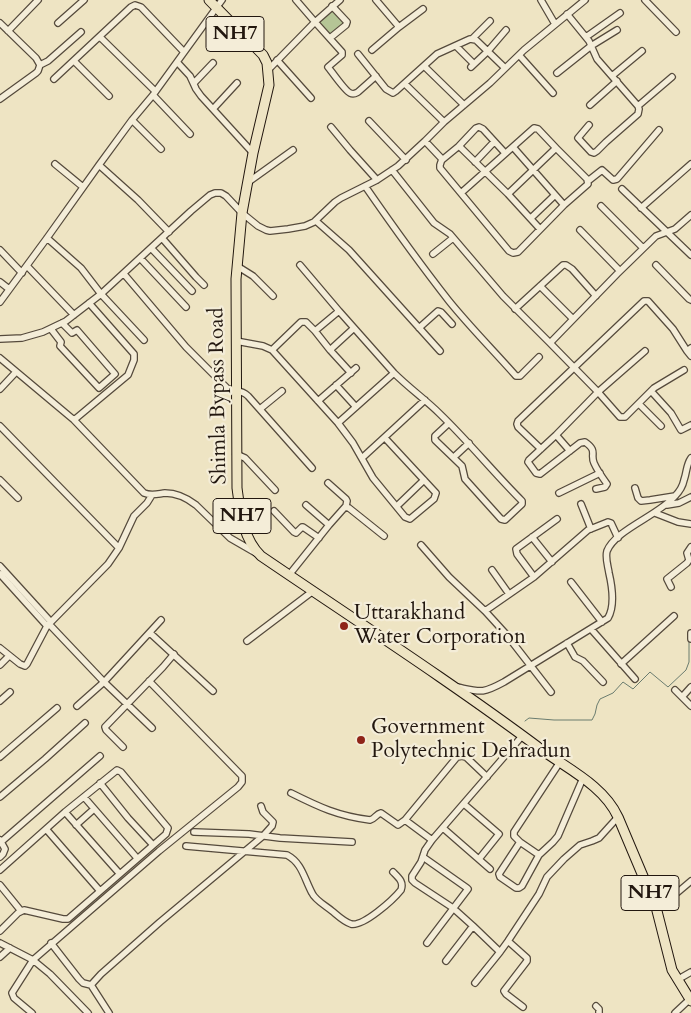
<!DOCTYPE html>
<style>
body{margin:0}
canvas{display:block;background:#eee4c3}
</style>
<canvas width="691" height="1013"></canvas>
<script>
const g = document.querySelector('canvas').getContext('2d');
g.lineJoin = 'round';
function fillPath(path, color) {
  g.fillStyle = color;
  g.fill(path, 'evenodd');
}
function trace(path, color, width, dash) {
  g.strokeStyle = color;
  g.lineWidth = width;
  g.lineCap = dash ? 'butt' : 'round';
  g.setLineDash(dash || []);
  g.stroke(path);
}
function drawText(font, color, halo, rows, align = 'center') {
  g.font = font + ' Cardo,serif';
  g.lineWidth = 4.5;
  g.setLineDash([]);
  g.textBaseline = 'middle';
  g.strokeStyle = halo;
  g.fillStyle = color;
  for (const [text, x, y, turn = 0] of rows) {
    g.save();
    g.translate(x, y);
    g.rotate((+turn || 0) * Math.PI / 180);
    g.textAlign = isNaN(turn) ? turn : align;
    if (halo) g.strokeText(text, 0, 0);
    g.fillText(text, 0, 0);
    g.restore();
  }
}
fillPath(new Path2D(`
 M333,8L346,22L331,36L318,21Z`), '#b5c596');
trace(new Path2D(`
 M525,721L529,718L554,720H592L595,714L597,705L600,699L613,693L623,682L633,689L650,672L668,687L686,670L689,662V640`), '#6a7c6f', 1);
const minor = new Path2D(`
 M296,0L315,22L342,52V55L328,67C332,72 345,91 350,93C354,95 356,93 358,92L376,76
 M376,0L399,27L423,9
 M541,0L555,24
 M645,0L676,32
 M567,14L589,41L597,59L638,106L639,109L638,114L606,142L597,151L594,153L591,152L578,138L589,125
 M0,23L36,58L40,65L38,71L36,73L0,99
 M58,23L84,0
 M8,31L38,0
 M100,37L155,91
 M586,37L620,13
 M330,38L346,25L347,22L332,6
 M473,38L490,21
 M456,46L474,64
 M372,50L399,27
 M358,54L386,89L393,93L396,91L437,54L470,39L476,40L505,68
 M519,55L553,93
 M277,60L311,98
 M74,61L109,96
 M177,62L190,76L196,89L201,96L253,153
 M40,65L48,61L81,32
 M424,66L464,105
 M471,67L488,51L506,30
 M268,70L315,22L340,0
 M557,73L591,46L617,30
 M612,76L642,51
 M54,79L131,7L135,5L141,7L184,52
 M194,83L213,63
 M405,84L444,122
 M153,95L190,134
 M590,105L617,81
 M638,106L672,77
 M213,109L237,83
 M132,120L161,149
 M369,121L406,160
 M331,127L350,150L377,180
 M425,141L442,159L440,165V168L509,251L513,253L518,252L564,205L588,184L587,179L556,148L508,194L540,229
 M459,146L476,128L479,127L483,129L505,153
 M513,147L564,205
 M442,160L459,146L508,194
 M475,162L494,142
 M55,164L83,187
 M99,165L138,200L169,232
 M392,170L434,223L450,234L503,296L550,343L617,274L656,236L675,229L691,215
 M588,181L602,170L613,180L617,179L659,130
 M247,183L293,150
 M365,186C392,225 420,264 449,301C470,327 494,351 516,376H520L539,357
 M622,189L691,255
 M461,193L534,128L538,129L556,148
 M601,206L643,248
 M641,208L691,164
 M531,218L555,195
 M316,221L349,250L440,351
 M580,230L620,271
 M47,238L81,268L101,294L144,340
 M162,238L196,277L204,285
 M151,248L192,291
 M0,250L22,273
 M433,254L453,238
 M140,258L186,307
 M300,265L339,311L394,373C409,388 426,400 440,414C469,442 494,473 522,501V504L505,520L501,519L465,479L462,466L435,440V436L449,423
 M656,265L689,299L691,300
 M27,266L74,315
 M237,266L253,276L273,296
 M124,274L186,347L227,388C234,393 240,388 248,396L312,468
 M0,282L9,289
 M540,286L573,319
 M0,302L47,238L99,165L132,120L153,95L222,0
 M515,309L563,265H566L572,269L596,296
 M339,311L315,331L330,350L354,328
 M419,328L438,311L441,312L452,324
 M51,329L61,342L60,346L99,388L115,374L77,330L72,333L62,323
 M0,339L22,338L43,332L66,321L101,294L191,211L210,195L215,193H221L226,196L242,213L258,226L266,230L270,231L288,229L305,226L314,222L335,202L341,198L377,180L398,166L425,141L444,122L490,83L524,50L585,0
 M236,341L263,346L272,350L338,423L353,443L373,478L405,517L410,519L434,499L436,493L385,438
 M550,343L598,392L556,435L529,460L528,462L536,473L540,474L580,443L585,442C598,451 590,454 594,463C597,470 602,477 607,484L605,487L596,489
 M691,348L687,351L691,356
 M272,350L301,322H306L315,331
 M330,350L351,373
 M645,351L598,392L620,417H625L654,388L684,370
 M0,358L74,420L144,493C151,496 157,494 165,493C177,493 187,498 196,505L230,538L256,553
 M336,385L356,407
 M0,389L16,372
 M651,391L671,413L681,430L691,425
 M318,401L356,368
 M639,404L661,426
 M260,409L282,391
 M74,420L128,375L134,360V354L89,303
 M338,423L394,373
 M0,426L119,548
 M556,435L570,451
 M541,449L518,427L517,424L518,421L644,301H648L673,329L687,351
 M236,454L245,458L275,490
 M454,457L469,443
 M362,458L425,400
 M0,480L18,498
 M328,483L346,499L347,501L346,506
 M635,488L638,498L641,501L650,500L675,496
 M559,493L600,473
 M581,504L591,529
 M306,505L329,525
 M667,505L679,503L691,497
 M397,506L424,480
 M274,511L294,532L296,533L302,527H303L319,538
 M655,513L678,522L691,524
 M532,537L552,562
 M421,545L449,577L485,611L506,634L551,692
 M0,566L51,622
 M492,570L509,594
 M0,574L47,626
 M289,575L329,525L345,507L349,508L384,536
 M534,577L517,554L516,549L557,519
 M571,582L602,622
 M671,587L667,579L687,563L689,560L687,553L691,547
 M485,611L534,577L588,530L608,522L611,523L618,538
 M49,624L104,682L152,728
 M591,629L635,679
 M150,633L213,691
 M691,633V639
 M247,641L313,591
 M567,643L575,657L583,661L603,682
 M0,648L20,664L25,666L27,664L47,626L108,564L119,548L134,516L147,503L152,495
 M621,664L674,616
 M0,665L9,656
 M457,687C481,692 482,694 504,682L608,618C615,606 612,586 609,573C608,566 605,558 607,551C615,530 659,515 675,496C679,492 683,485 684,480C687,472 686,465 691,458
 M675,690L691,706
 M682,697L691,687
 M0,701L10,692
 M77,706L104,682L161,620
 M123,747L106,730L105,727L163,667L174,654
 M0,757L57,708
 M560,762L514,832V836L520,842L499,874L500,877L516,888H519L522,886L539,855L553,842L558,836L583,778
 M100,783L128,818L153,845
 M291,793C319,807 338,816 370,820C375,819 376,814 381,813L398,825L405,820
 M0,797L45,759L85,723
 M84,797L137,858
 M464,804L499,834L479,859
 M65,812L119,873
 M76,825L94,809
 M443,828L490,869
 M46,829L100,891
 M194,832L249,834L280,838L352,842
 M0,840L5,849L3,854L0,857
 M432,840L405,820L457,757L462,756L466,757L487,777
 M1,842L100,756
 M520,842L539,855
 M186,846L287,855C302,863 304,878 312,893C315,900 326,906 332,911C337,915 344,922 351,924C363,927 393,900 401,890C404,882 399,878 393,872
 M423,857L467,888L468,889L427,943
 M0,870L65,812L117,770L121,772L168,828L166,834L68,919H63L24,910L18,913L0,931
 M0,885L21,911
 M656,907L678,892L691,881
 M473,926L500,952L475,983
 M508,941L527,958V961L504,991L506,994L523,1007
 M0,943L33,960L50,974L88,1013
 M51,943L79,979L83,983L91,985
 M500,952L508,941L539,894L547,877L564,859L580,845L592,841L599,838L618,817
 M0,957L10,948
 M446,961L473,926L453,908L415,883L412,880V876L421,862L425,850L432,840L523,735
 M677,980L691,972
 M596,1006L599,1009V1013
 M32,1013L14,998L12,993L33,960L159,851L238,787L242,782V776L240,774L149,681
 M109,1013L91,985L101,974L160,922L263,836L272,826L273,822L263,812L261,806
 M675,1013L690,999`);
const highway = new Path2D(`
 M209,0L263,55L267,63L269,85L253,153L242,213L236,279L237,488C240,511 243,539 261,556C355,620 451,682 542,750C568,769 604,786 618,817L656,907L672,970L691,1001`);
trace(minor, '#554a3c', 8);
trace(highway, '#22170f', 11);
trace(minor, '#f4edd8', 5.5);
trace(highway, '#eee4c3', 9);
for (const [x, y, r, color] of [
 [344,626,5,"#8f2418"],
 [361,740,5,"#8f2418"]
]) {
  const dot = new Path2D();
  dot.arc(x, y, r, 0, 2 * Math.PI);
  g.fillStyle = color;
  g.fill(dot);
  trace(dot, '#f4edd8', 2);
}
for (const [x, y, w] of [
 [235,34,58],
 [242,516,58],
 [650,893,58]
]) {
  const box = new Path2D();
  box.roundRect(x - w / 2, y - 17.5, w, 35, 4);
  g.fillStyle = '#f4edd8';
  g.fill(box);
  trace(box, '#22170f', 1);
}
drawText('bold 20px', '#22170f', null, [
 ["NH7",235,34],
 ["NH7",242,516],
 ["NH7",650,893]
]);
drawText('21px', '#22170f', '#f4edd8', [
 ["Shimla Bypass Road",219,396,-91]
]);
drawText('21px', '#22170f', '#f4edd8', [
 ["Uttarakhand",354,614],
 ["Water Corporation",354,638],
 ["Government",371,728],
 ["Polytechnic Dehradun",371,752]
], 'left');
</script>
